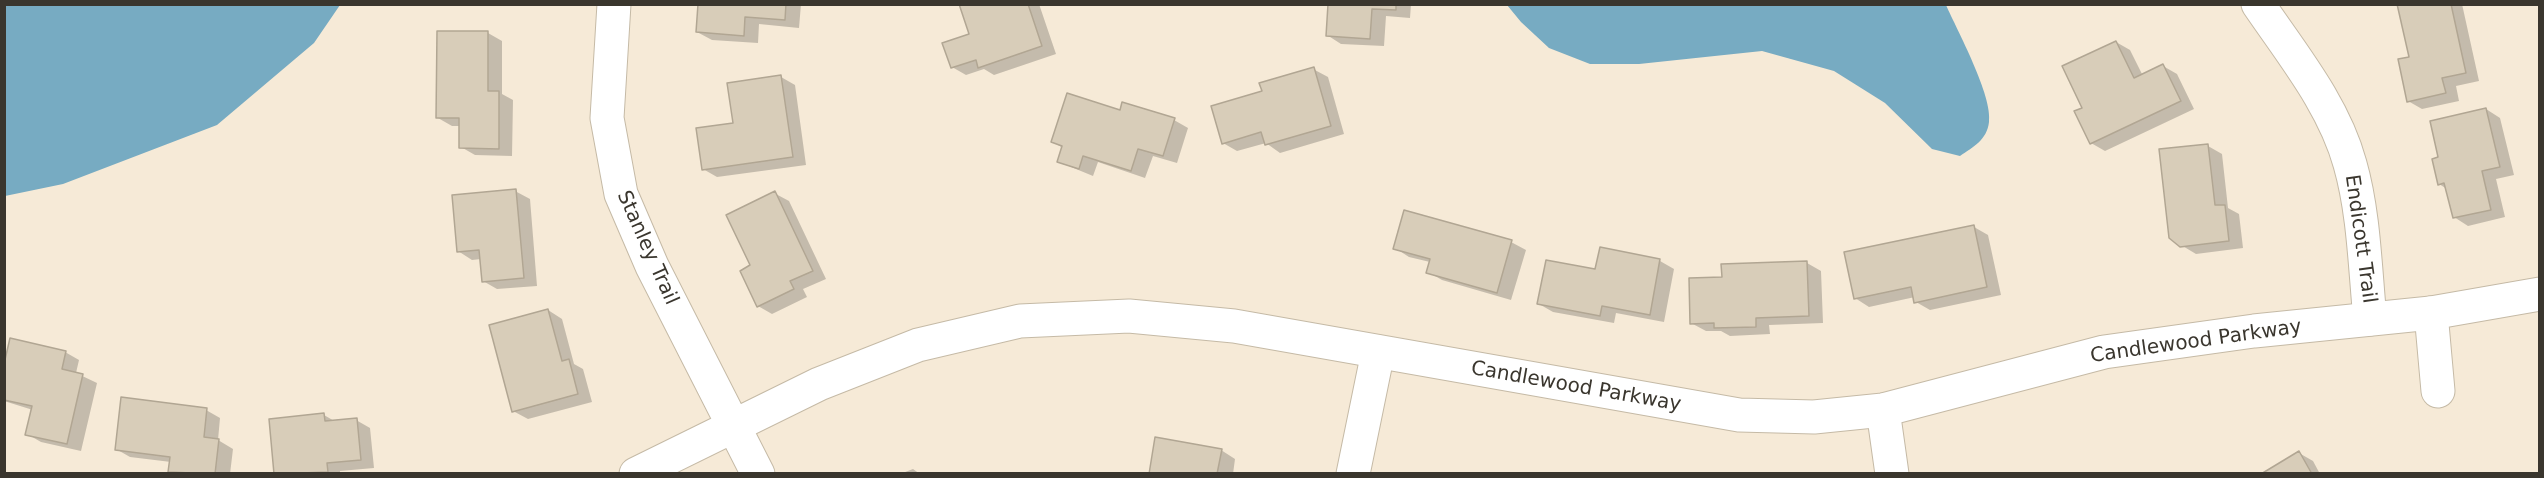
<!DOCTYPE html>
<style>
body{margin:0}
#map{position:relative;width:2544px;height:478px;overflow:hidden;background:#f6ead7;font-family:"DejaVu Sans",sans-serif}
canvas{display:block}
.frame{position:absolute;inset:0;border:6px solid #3a362e;pointer-events:none}
</style>
<div id="map">
<canvas width="2544" height="478"></canvas>
<div class="frame"></div>
</div>
<script>
const g = document.querySelector('canvas').getContext('2d');
g.lineJoin = 'round';
function fillPath(path, color) {
  g.fillStyle = color;
  g.fill(path, 'evenodd');
}
function trace(path, color, width, dash) {
  g.strokeStyle = color;
  g.lineWidth = width;
  g.lineCap = dash ? 'butt' : 'round';
  g.setLineDash(dash || []);
  g.stroke(path);
}
function drawText(font, color, halo, rows, align = 'center') {
  g.font = font + ' "DejaVu Sans",sans-serif';
  g.lineWidth = 4.5;
  g.setLineDash([]);
  g.textBaseline = 'middle';
  g.strokeStyle = halo;
  g.fillStyle = color;
  for (const [text, x, y, turn = 0] of rows) {
    g.save();
    g.translate(x, y);
    g.rotate((+turn || 0) * Math.PI / 180);
    g.textAlign = isNaN(turn) ? turn : align;
    if (halo) g.strokeText(text, 0, 0);
    g.fillText(text, 0, 0);
    g.restore();
  }
}
fillPath(new Path2D(`
 M5,4H340V5L314,43L217,125L63,184L5,196Z
 M1507,5H1946C1957,30 1993,96 1989,122C1987,140 1973,147 1960,156L1932,149L1885,103L1834,71L1762,51L1639,64H1590L1549,48L1521,22Z`), '#77abc2');
fillPath(new Path2D(`
 M700,4H801L799,28L759,24L758,43L712,40L697,32Z
 M960,4H1039L1056,54L994,75L984,69L966,75L952,67L971,35Z
 M1330,4H1411L1410,18L1386,16L1384,46L1341,44L1327,35Z
 M2399,4H2462L2479,81L2456,86L2459,101L2422,109L2408,101L2411,58Z
 M438,32L488,33L502,41V94L513,100L512,156L475,155L461,147V126H452L438,118Z
 M2116,42L2130,50L2143,76L2163,66L2177,74L2194,109L2105,151L2091,143Z
 M1313,69L1328,77L1344,134L1280,153L1266,143L1237,151L1223,143L1264,92Z
 M781,77L795,85L806,165L717,177L703,169L735,124Z
 M2486,109L2500,118L2514,175L2496,179L2505,217L2468,226L2454,217L2447,189L2439,184L2440,158Z
 M1121,112L1174,120L1188,128L1177,163L1153,156L1145,178L1098,162L1093,176L1059,162L1063,148L1053,142Z
 M2208,146L2222,154L2228,208L2239,214L2243,248L2196,254L2181,245Z
 M515,191L530,199L537,286L497,289L483,281L481,259L472,260L458,251Z
 M774,193L789,201L826,279L803,289L807,297L772,314L758,306L752,266Z
 M1974,227L1988,235L2001,295L1930,310L1916,302L1915,297L1869,307L1855,298Z
 M1511,242L1526,250L1511,300L1442,280L1428,272L1430,262L1409,257L1395,248Z
 M1601,249L1660,261L1674,269L1664,322L1616,313L1614,323L1553,312L1539,304L1596,271Z
 M1807,263L1821,271L1823,323L1769,325L1770,334L1730,336L1721,331H1706L1691,323L1723,278Z
 M548,310L562,319L574,364L583,369L592,402L528,419L513,411Z
 M65,352L79,360L76,373L97,383L81,451L41,442L27,434L33,410L4,401V370Z
 M206,410L220,418L218,440L233,449L230,474H174L170,471L171,462L130,457L116,449Z
 M324,415L336,422L356,420L370,428L374,468L340,471V474H276Z
 M1221,450L1235,459L1233,474H1150Z
 M2299,453L2313,461L2320,474H2264Z
 M913,469L920,474H900Z`), '#0003');
const building = new Path2D(`
 M698,4H786L785,20L745,17L744,36L696,32Z
 M959,4H1028L1042,46L978,68L976,60L951,68L942,43L969,34Z
 M1328,4H1396V10L1372,9L1370,39L1326,36Z
 M2397,4H2451L2466,73L2442,78L2446,93L2407,102L2398,59L2409,57Z
 M437,31H488V91H499V149L459,148V118H436Z
 M2116,41L2134,78L2163,64L2181,101L2090,144L2074,111L2082,108L2062,66Z
 M1314,67L1331,126L1265,145L1261,132L1222,144L1211,106L1262,91L1259,83Z
 M781,75L793,157L702,170L696,128L733,123L727,83Z
 M1067,93L1120,110L1122,102L1175,118L1163,156L1138,149L1131,171L1083,156L1079,169L1057,162L1062,146L1051,142Z
 M2486,108L2500,167L2482,171L2491,210L2453,218L2444,183L2438,185L2432,159L2438,157L2430,121Z
 M2208,144L2215,205H2225L2229,241L2180,247L2169,238L2159,149Z
 M516,189L524,278L482,282L479,250L457,252L452,195Z
 M775,191L813,271L790,281L794,289L757,307L740,271L750,265L726,215Z
 M1404,210L1512,240L1497,293L1426,273L1430,259L1393,249Z
 M1974,225L1987,287L1914,303L1911,287L1854,299L1844,252Z
 M1600,247L1660,259L1650,315L1602,306L1600,316L1537,304L1546,260L1595,269Z
 M1807,261L1809,316L1756,318V327L1714,328V323L1690,324L1689,278L1722,277L1721,264Z
 M548,309L562,361L569,359L578,394L512,412L489,325Z
 M10,338L66,351L62,369L83,374L67,444L25,435L32,406L4,400V364Z
 M121,397L207,408L204,437L219,439L215,474L168,472L170,457L115,450Z
 M324,413L325,421L357,418L361,460L327,463L328,472L274,474L269,419Z
 M1155,437L1222,449L1217,474H1149Z
 M2299,451L2312,474H2261Z`);
fillPath(building, '#d8cdb9');
trace(building, '#b1a693', 1.5);
const minor = new Path2D(`
 M614,4L607,118L621,194L652,266L758,474
 M2258,4C2292,54 2334,105 2350,164C2364,213 2365,268 2370,319
 M2431,313L2438,391
 M1883,410L1892,474
 M1353,474L1378,352`);
const tertiary = new Path2D(`
 M636,474L819,384L918,345L1020,321L1129,316L1234,326L1739,415L1814,417L1883,410L2104,352L2254,331L2431,313L2540,294`);
trace(minor, '#c5baa6', 35);
trace(tertiary, '#c5baa6', 35);
trace(minor, '#fff', 33);
trace(tertiary, '#fff', 33);
drawText('20px', '#3a362e', '#fff', [
 ["Endicott Trail",2360,239,82],
 ["Stanley Trail",647,248,66],
 ["Candlewood Parkway",2196,342,-8],
 ["Candlewood Parkway",1576,387,10]
]);
</script>
